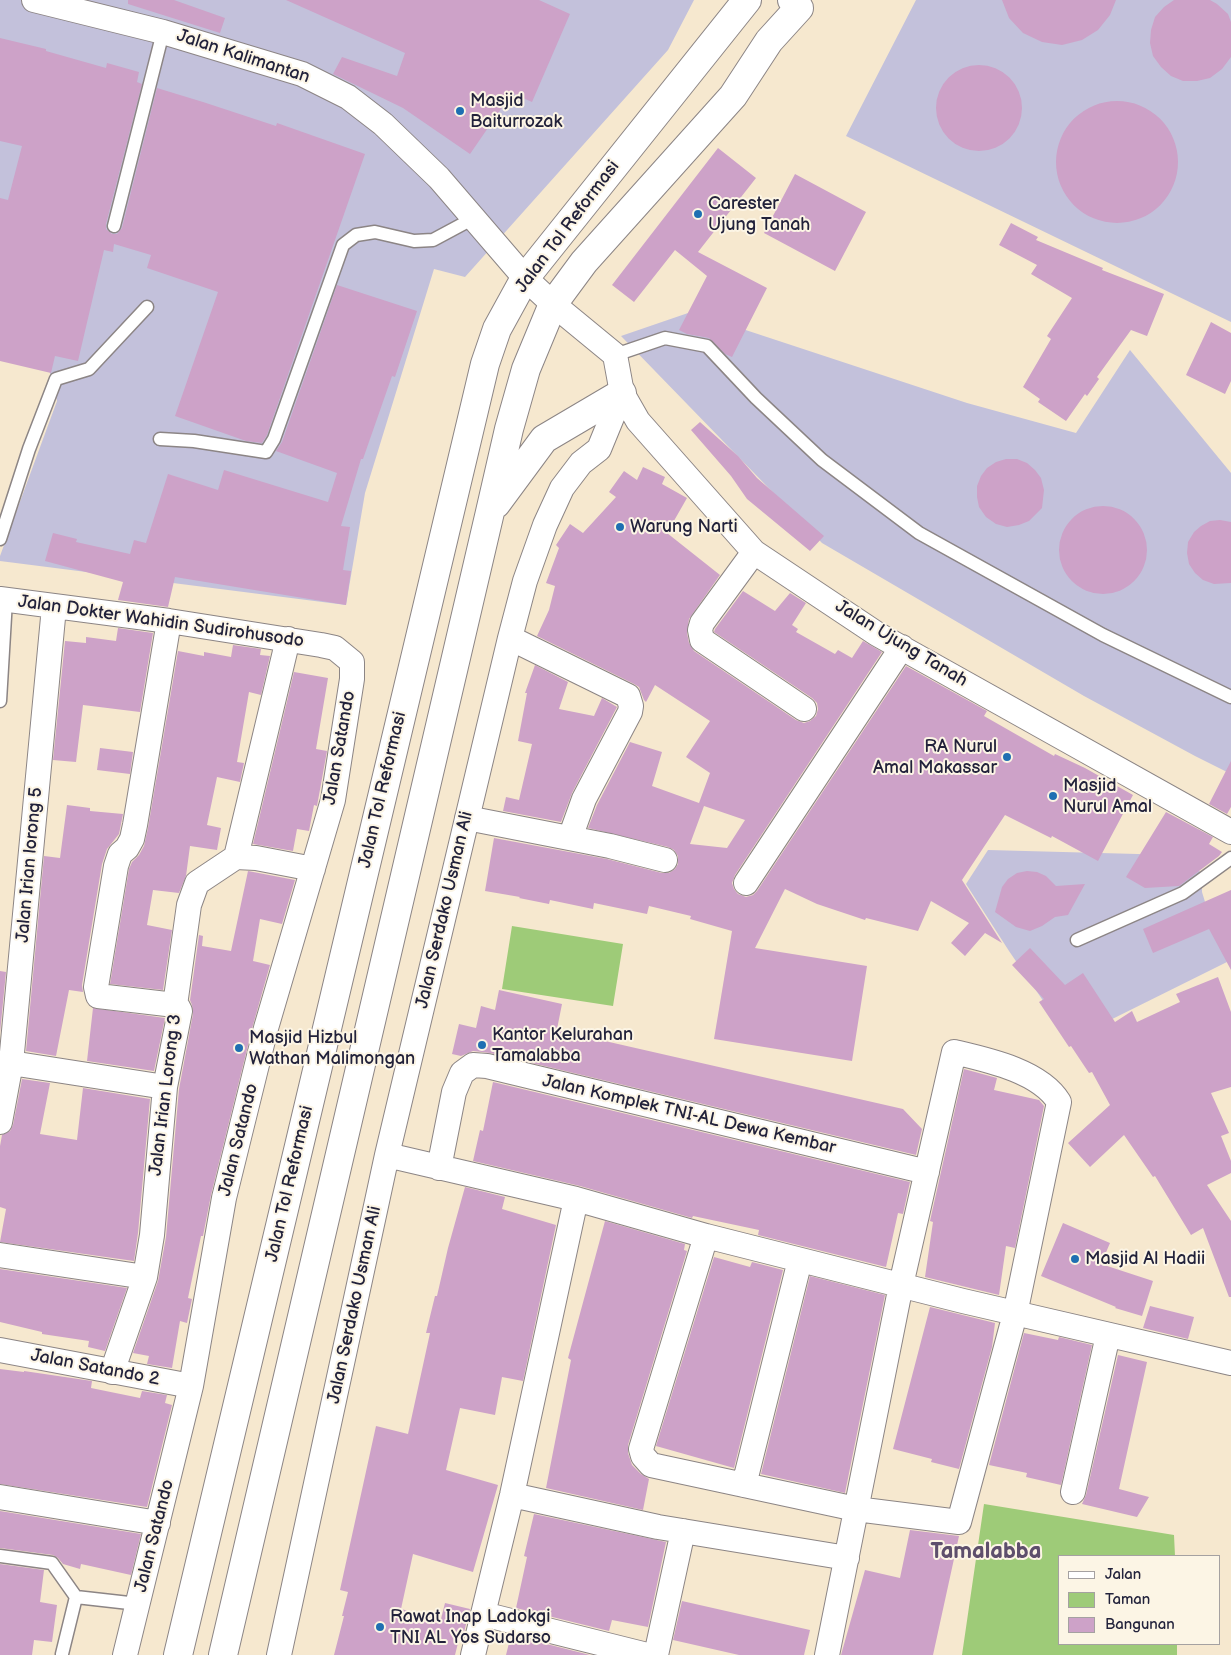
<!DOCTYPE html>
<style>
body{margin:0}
#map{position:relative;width:1231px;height:1655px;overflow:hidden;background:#f6e8cf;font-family:"Balsamiq Sans",sans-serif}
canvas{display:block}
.legend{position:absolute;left:1058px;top:1555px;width:162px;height:90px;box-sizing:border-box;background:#fcf5e5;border:1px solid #a5a1a1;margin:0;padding:6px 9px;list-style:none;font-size:15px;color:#22223b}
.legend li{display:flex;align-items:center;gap:10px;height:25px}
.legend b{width:25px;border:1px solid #a5a1a1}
</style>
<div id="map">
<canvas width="1231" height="1655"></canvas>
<ul class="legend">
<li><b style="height:6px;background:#fff"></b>Jalan</li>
<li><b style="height:14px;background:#9ecb78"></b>Taman</li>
<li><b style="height:14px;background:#cda2c8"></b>Bangunan</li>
</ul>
</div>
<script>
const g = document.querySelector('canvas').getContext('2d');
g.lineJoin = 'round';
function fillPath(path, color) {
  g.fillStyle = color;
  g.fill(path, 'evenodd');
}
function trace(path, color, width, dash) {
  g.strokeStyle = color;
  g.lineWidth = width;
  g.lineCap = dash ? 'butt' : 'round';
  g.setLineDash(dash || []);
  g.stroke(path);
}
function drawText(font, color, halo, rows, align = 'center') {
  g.font = font + ' "Balsamiq Sans",sans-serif';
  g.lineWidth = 4;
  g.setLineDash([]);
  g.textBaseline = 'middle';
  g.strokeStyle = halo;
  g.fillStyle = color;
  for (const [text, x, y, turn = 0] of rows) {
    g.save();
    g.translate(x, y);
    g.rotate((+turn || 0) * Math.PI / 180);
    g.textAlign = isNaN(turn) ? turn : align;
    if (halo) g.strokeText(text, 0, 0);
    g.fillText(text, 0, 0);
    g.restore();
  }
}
fillPath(new Path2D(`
 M0,0H694L668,50L465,277L434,269L365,493L346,605L0,561V556L57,401L48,365L0,305Z
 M916,0H1231V322L846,136Z
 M691,312L967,403L1076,433L1130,350L1231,473V774L1195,756L1084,696L822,543L621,336Z
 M988,850L1175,855L1202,873V892L1209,915L1231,960L1070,1040L1009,951L966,884Z`), '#c3c1db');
fillPath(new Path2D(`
 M512,926L623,944L613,1006L502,989Z
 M984,1504L1174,1535L1175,1556H1060V1644H1177V1655H962Z`), '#9ecb78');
fillPath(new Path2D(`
 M128,0H174L225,18L220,33L128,4Z
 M286,0H539L570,14L532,102L512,93L470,154L403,108L333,74L342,57L397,76L405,53Z
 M1002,0H1116L1110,15L1098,30L1082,40L1062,45L1042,42L1023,33L1009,18Z
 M1174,0H1210L1217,4L1228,14L1231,22V57L1222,69L1210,78L1197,81H1183L1171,76L1161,67L1153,56L1150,43L1151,30L1155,17L1164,7Z
 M0,38L46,49V51L106,68L107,63L139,72L137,82L142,84L106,224V229L112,234H117L122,228L157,88L203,102L276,126L277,123L365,154L267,435L262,443L246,441L175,416L218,292L147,268L151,255L114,244L113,252L104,250L78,361L55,356L51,373L0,361V198L8,200L22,146L0,141Z
 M936 108a43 43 0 1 1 86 0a43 43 0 1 1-86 0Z
 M1056 162a61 61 0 1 1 122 0a61 61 0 1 1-122 0Z
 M718,148L756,178L698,252L767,288L732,357L725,354L709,338L687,334L679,330L707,276L675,250L634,302L612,285Z
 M795,174L866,212L835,271L764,233Z
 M1011,223L1038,237L1036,240L1103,268L1102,270L1164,294L1147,336L1131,330L1097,377L1099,379L1087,396L1085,394L1066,421L1038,402L1040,399L1023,387L1051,339L1047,336L1072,298L1031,274L1037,265L999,245Z
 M337,285L417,311L395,377L392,376L363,459H361L341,526L350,527L343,570L351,571L346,605L175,577L168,607L118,600L123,582L45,561L53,533L77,539L76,542L130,554L134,540L146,543L168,474L218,490L224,470L328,502L337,473L276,451L282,442Z
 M1211,322L1231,333V381L1225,394L1186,375Z
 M700,422L738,456L757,478L824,536L810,551L747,499L731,476L691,430Z
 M1006,459H1017L1027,463L1035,470L1041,478L1044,490L1042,508L1029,521L1019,525L1007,527L996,524L986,517L979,507L977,497V486L981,476L987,468L996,462Z
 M643,467L665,477L662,484L687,498L667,533L720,575L689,619L687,633L689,643L694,651L796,720L804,723L810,721L816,716L818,709L817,703L812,698L714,632L715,629L743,591L775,611L790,593L806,603L792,625L798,629L796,632L835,654L838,650L852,658L863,641L882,652L735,875L732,883L734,889L738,894L746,897L753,895L757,891L906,666L987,711L984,716L1054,756L1055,754L1085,768L1133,795L1098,861L1052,836L1051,838L1005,815L962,880L1002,943L985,933L965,956L951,943L969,923L931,901L918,931L866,918L865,920L817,904L785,889L755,948L867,966L852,1061L714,1039L732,931L690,919L691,916L649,906L647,914L594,903L593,909L550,900L549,904L519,898L520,897L485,891L494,838L607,859L662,873H669L675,869L678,864V856L674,850L668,847L588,828L597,805L630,742L662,752L652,786L699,803L710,773L686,757L710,721L655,685L646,702L644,700L639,687L634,684L537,636L549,610L555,586L546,583L559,548L556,545L570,524L583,533L616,497L609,492L624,471L637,480ZM704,806L745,820L727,848L690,844Z
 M1059 550a44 44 0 1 1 88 0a44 44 0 1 1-88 0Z
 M1220,520L1231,522V583L1214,584L1203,580L1195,573L1189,564L1187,553L1188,542L1194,532L1201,526L1210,521Z
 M118,628L153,633L140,712L83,705L76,762L53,760L65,641L86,643V637L116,641Z
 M233,645L261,649L260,655L270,656L261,695L249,692L237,762L244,763L240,782L217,777L207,825L221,828L217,850L190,846L186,876L179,893L153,890L147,925L172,930L163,990L110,984L129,869L132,862L139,855L144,846L148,828L178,651L204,656V652L231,657Z
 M535,665L568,682L559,709L594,716L602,698L617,707L572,793L561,822L503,811L506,797L519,800L532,744L518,741L527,693H525Z
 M294,672L328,678L316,749L327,751L317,806L314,805L309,831L297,829L293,851L253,844Z
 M100,748L133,752L130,774L97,770Z
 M1231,761V807L1227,814L1209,804Z
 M67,805L90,808V811L123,814L119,834L107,849L102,864L82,985L83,992L69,990L56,1056L26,1051L44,856L60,858Z
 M1166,812L1213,837L1209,844L1222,852L1219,856L1179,886L1145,888L1126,877Z
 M248,871L295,880L282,924L260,919L253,961L270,965L253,1025L211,1195L203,1236H201L188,1298L192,1299L187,1323L180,1321L172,1368L147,1364L149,1356L133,1353L158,1281L166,1237L179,1089L193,1014L192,1005L190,1000L199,935L203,936L202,946L231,951Z
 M1027,871L1037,872L1046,876L1056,886L1085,884L1068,915L1055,917L1042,926L1030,931L1016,927L995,912L1002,887L1008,879L1017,873Z
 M1231,890V970L1209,929L1153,953L1143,929Z
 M1030,948L1065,985L1083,973L1115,1022L1132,1011L1137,1022L1180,1002L1176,994L1218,977L1231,1012V1087L1211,1093L1229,1133L1221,1136L1231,1161V1173L1207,1185L1231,1221V1297H1229L1203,1228L1191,1235L1155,1176L1153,1177L1124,1135L1090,1167L1068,1143L1110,1105L1092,1072L1089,1073L1071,1046L1069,1047L1039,1002L1044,999L1012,965Z
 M0,971L6,972L0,1033Z
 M499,990L562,1004L557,1029L561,1030V1031L903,1109L922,1129L916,1155L490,1053L473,1051L461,1056L452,1054L459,1024L476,1028L481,1006L495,1010Z
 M93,1008L165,1018L154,1071L87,1061Z
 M964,1069L997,1078L994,1090L1039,1100L1044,1106L1015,1248L1006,1246L999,1295L925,1277L933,1222L930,1221Z
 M22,1079L50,1083L40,1134L77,1140L83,1088L150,1099L138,1233L134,1261L0,1242L6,1209L0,1207V1146L2,1135L10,1131L13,1125Z
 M493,1082L910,1182L903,1214L898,1213L886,1267L758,1235L759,1230L693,1216L692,1218L580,1186L473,1161L480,1130L483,1131Z
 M465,1187L505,1197L502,1209L556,1225L523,1381L502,1377L495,1415L460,1408L446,1470L498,1485L473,1572L413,1554L401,1609L441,1619L445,1603L470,1609L462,1640L459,1639L455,1655H334L344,1616H342L348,1592L340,1590L376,1426L408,1434L430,1333H426L435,1296H437L448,1248Z
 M605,1221L685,1244L684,1250L687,1251L628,1445V1453L632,1465L641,1474L649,1479L643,1510L546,1488L571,1360L568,1358Z
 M1063,1223L1110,1243L1101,1264L1153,1281L1142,1316L1115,1308L1116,1307L1041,1276Z
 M714,1257L750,1267L752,1262L783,1270L734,1468L656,1446Z
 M0,1269L127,1288L105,1351L88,1347L89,1341L42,1334V1332L0,1322Z
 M810,1276L885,1295L845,1493L761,1474Z
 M1150,1306L1194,1317L1188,1339L1143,1328Z
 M930,1307L995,1323L992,1347L959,1469L931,1462L932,1459L893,1449Z
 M1024,1333L1058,1340L1059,1337L1092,1345L1061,1485L1026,1477L1027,1473L989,1465Z
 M1118,1355L1147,1362L1119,1489L1149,1497L1137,1517L1082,1504L1086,1495Z
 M0,1369L24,1372V1371L92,1381L91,1388L140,1398L142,1391L167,1395L165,1403L172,1405L147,1507L0,1484Z
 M0,1511L141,1534L131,1575L81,1564L80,1569L63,1564L58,1558L53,1555L0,1548Z
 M534,1514L666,1542L648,1627L612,1620L609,1631L516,1608L527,1557L524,1556Z
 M910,1530L959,1536L933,1655H841L865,1570L900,1578Z
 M0,1564L44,1570L40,1602L57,1605L52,1642L34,1640L32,1655H0Z
 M682,1601L810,1630L804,1655H739L673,1640Z
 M511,1635L590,1655H506Z`), '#cda2c8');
const lane = new Path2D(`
 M114,226L163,32
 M615,355L665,338L707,346L756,398L822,460L919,533L1103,635L1231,697
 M160,439L194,441L266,452L274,439L343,245L356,235L375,232L414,241L433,240L474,218
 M0,539L29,449L56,379L89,369L147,307
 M0,701L6,600
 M1077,940L1183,893L1231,858
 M0,1556L52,1563L76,1597L138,1604
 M62,1654L76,1597`);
const street = new Path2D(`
 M34,0L163,32L302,74L348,97L383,124L439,178L525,278L553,304L615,355L622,393L638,421L754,552L877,634L1231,832
 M754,552L702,623L700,630L702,640L804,709
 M0,599L169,621L321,645L335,648L352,662V679L333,800L266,1028L224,1198L191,1386L125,1655
 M510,638L628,696L631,706L630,712L584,799L570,838
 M467,818L610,846L665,860
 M236,857L288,639
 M746,883L902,647
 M175,1005L189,905L197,883L236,857L256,858L313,869
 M11,1063L165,1087
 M0,1122L11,1063L54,607
 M387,1155L576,1199L706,1236L963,1301L1231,1363
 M439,1168L454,1092L462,1073L473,1065L487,1066L927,1172
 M706,1236L641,1449L643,1456L651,1465L856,1509L959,1522L1015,1314L1059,1102C1040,1071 988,1060 954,1052L901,1285L827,1655
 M0,1255L145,1277
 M0,1350L191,1386
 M112,1372L145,1277L152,1235L165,1087L180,1011L178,1007L175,1005L98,996L96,987L116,866L120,854L127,848L132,839L135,825L169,621
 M744,1485L800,1260
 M1073,1492L1108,1335
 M512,1495L658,1527L847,1558
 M0,1497L158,1523
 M483,1614L647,1655
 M279,1655L387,1155L510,638L525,581L545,525L562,488L581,463L599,449L622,393
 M473,1655L512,1495L576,1199
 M656,1655L683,1531`);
const highway = new Path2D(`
 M496,504L544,439L622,393
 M178,1655L485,364L497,329L525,278L747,0
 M223,1655L490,512L509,429L526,369L553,304L584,262L733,96L769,41L799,8L792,0`);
trace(lane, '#8c8585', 15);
trace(street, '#8c8585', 26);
trace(highway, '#8c8585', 30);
trace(lane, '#fff', 12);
trace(street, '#fff', 24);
trace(highway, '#fff', 28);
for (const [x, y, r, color] of [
 [460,111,5,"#1f6fb2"],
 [698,214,5,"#1f6fb2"],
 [620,527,5,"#1f6fb2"],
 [1007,757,5,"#1f6fb2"],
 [1053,796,5,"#1f6fb2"],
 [482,1045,5,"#1f6fb2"],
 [239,1048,5,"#1f6fb2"],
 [1075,1259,5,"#1f6fb2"],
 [380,1627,5,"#1f6fb2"]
]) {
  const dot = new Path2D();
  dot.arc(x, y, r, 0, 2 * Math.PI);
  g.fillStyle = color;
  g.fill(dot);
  trace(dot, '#fcf5e5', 2);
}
drawText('18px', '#22223b', '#fcf5e5', [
 ["Jalan Kalimantan",243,57,18],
 ["Jalan Tol Reformasi",568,227,-53],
 ["Jalan Dokter Wahidin Sudirohusodo",161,622,8],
 ["Jalan Ujung Tanah",901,644,31],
 ["Jalan Satando",340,748,-80],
 ["Jalan Tol Reformasi",383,790,-77],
 ["Jalan Irian lorong 5",30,865,-85],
 ["Jalan Serdako Usman Ali",445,910,-77],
 ["Jalan Irian Lorong 3",166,1095,-83],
 ["Jalan Komplek TNI-AL Dewa Kembar",689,1115,13],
 ["Jalan Satando",239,1140,-76],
 ["Jalan Tol Reformasi",290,1184,-77],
 ["Jalan Serdako Usman Ali",355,1305,-78],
 ["Jalan Satando 2",95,1368,11],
 ["Jalan Satando",155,1536,-76]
]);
drawText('18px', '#22223b', '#fcf5e5', [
 ["Masjid",470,101],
 ["Baiturrozak",470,122],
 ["Carester",708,204],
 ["Ujung Tanah",708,225],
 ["Warung Narti",630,527],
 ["RA Nurul",997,747,"right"],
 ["Amal Makassar",997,768,"right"],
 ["Masjid",1063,786],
 ["Nurul Amal",1063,807],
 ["Kantor Kelurahan",492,1035],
 ["Tamalabba",492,1056],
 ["Masjid Hizbul",249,1038],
 ["Wathan Malimongan",249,1059],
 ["Masjid Al Hadii",1085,1259],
 ["Rawat Inap Ladokgi",390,1617],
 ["TNI AL Yos Sudarso",390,1638]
], 'left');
drawText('bold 22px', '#5e4f6c', '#fcf5e5', [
 ["Tamalabba",986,1552]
]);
</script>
